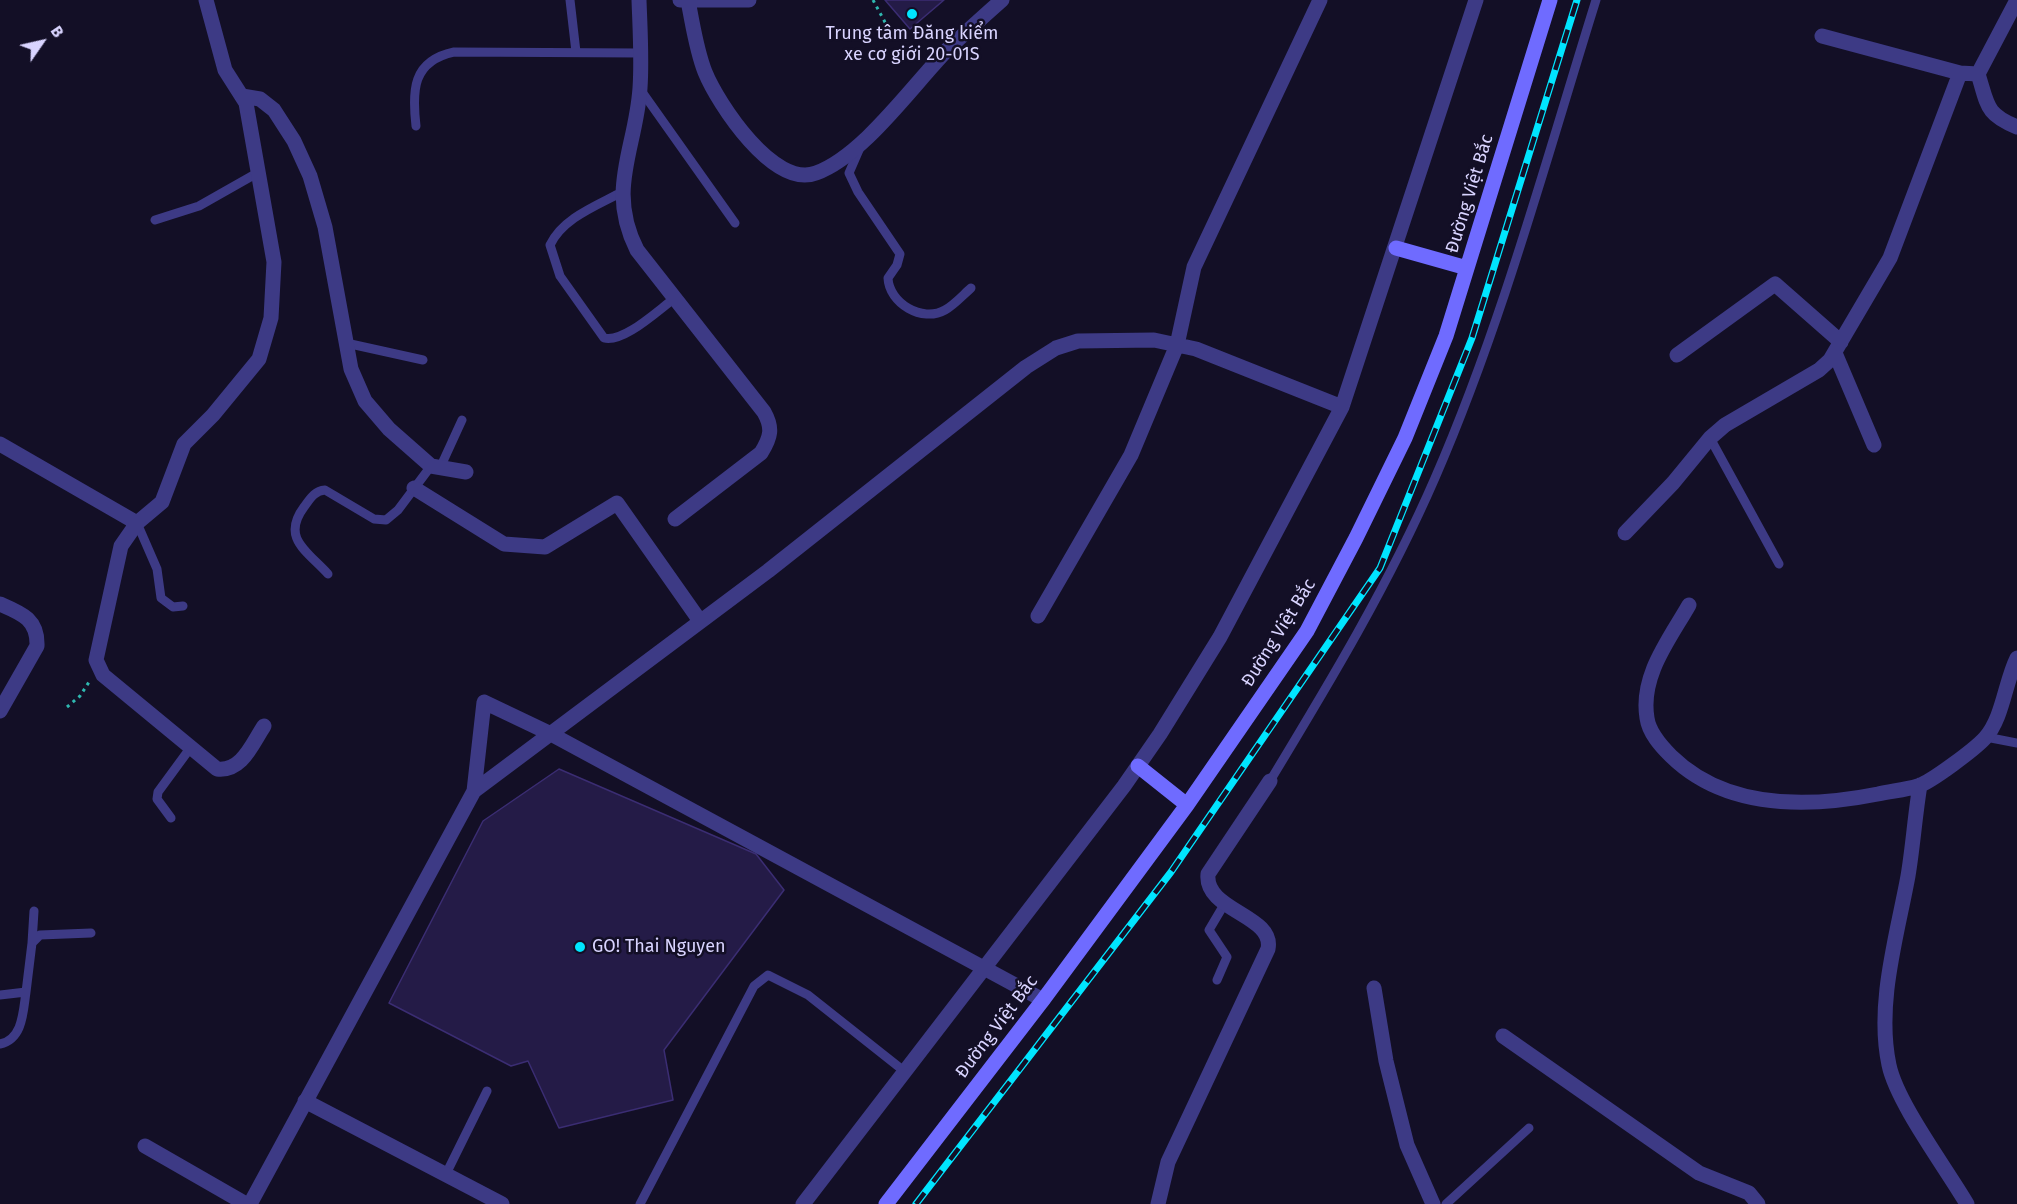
<!DOCTYPE html>
<meta charset="utf-8">
<style>
body{margin:0}
#map{position:relative;width:2017px;height:1204px;overflow:hidden;background:#130f26;font-family:"Fira Sans",sans-serif}
canvas{display:block}
.north{position:absolute;left:12px;top:12px;width:60px;height:60px;-webkit-text-stroke:4px #130f26;paint-order:stroke;rotate:56deg;font-size:16px;font-weight:700;line-height:24px;text-align:center;color:#d9d4ff}
.north::after{content:'';display:block;margin:auto;width:21px;height:27px;background:#d9d4ff;clip-path:polygon(50% 0,100% 100%,50% 72%,0 100%)}
</style>
<div id="map">
<canvas width="2017" height="1204"></canvas>
<div class="north">B</div>
</div>
<script>
const g = document.querySelector('canvas').getContext('2d');
g.lineJoin = 'round';
function fillPath(path, color) {
  g.fillStyle = color;
  g.fill(path, 'evenodd');
}
function trace(path, color, width, dash) {
  g.strokeStyle = color;
  g.lineWidth = width;
  g.lineCap = dash ? 'butt' : 'round';
  g.setLineDash(dash || []);
  g.stroke(path);
}
function drawText(font, color, halo, rows, align = 'center') {
  g.font = font + ' "Fira Sans",sans-serif';
  g.lineWidth = 5;
  g.setLineDash([]);
  g.textBaseline = 'middle';
  g.strokeStyle = halo;
  g.fillStyle = color;
  for (const [text, x, y, turn = 0] of rows) {
    g.save();
    g.translate(x, y);
    g.rotate((+turn || 0) * Math.PI / 180);
    g.textAlign = isNaN(turn) ? turn : align;
    if (halo) g.strokeText(text, 0, 0);
    g.fillText(text, 0, 0);
    g.restore();
  }
}
const building = new Path2D(`
 M885,0H944L910,29Z
 M559,769L756,854L784,890L664,1050L673,1100L559,1128L528,1061L511,1066L389,1003L483,821Z`);
fillPath(building, '#241b47');
trace(building, '#3b2d73', 1.5);
trace(new Path2D(`
 M873,0L893,37
 M67,707L80,696L89,682`), '#2fb8b0', 3, [3, 4.5]);
trace(new Path2D(`
 M570,0L576,52
 M640,89L735,223
 M416,126C412,91 412,61 454,52L639,53
 M859,150L849,173L858,192L900,254L897,265L888,278C889,303 922,323 945,310C954,305 963,295 971,288
 M622,192C596,206 563,218 550,245L560,276L604,338C624,343 658,310 675,298
 M155,220L199,206L259,172
 M346,343L423,360
 M1710,438L1779,564
 M440,468L462,420
 M137,523L157,569L161,598L173,607L183,606
 M328,574C307,551 281,538 304,507C310,499 314,491 325,490L374,519L386,520L398,510L431,466
 M1986,737L2017,743
 M1270,781C1330,682 1389,584 1435,478C1502,324 1546,160 1596,0
 M171,818L157,799L158,792L191,747
 M32,943L34,911
 M1217,980L1227,957L1209,930L1225,903
 M0,995L26,992L32,943L40,935L91,933
 M0,1044C23,1039 23,1012 26,992
 M446,1174L487,1091
 M640,1204L754,986L768,975L808,995L904,1071
 M1446,1204L1529,1128`), '#3d3a85', 9);
trace(new Path2D(`
 M206,0L225,70L246,103L274,262L271,318L259,359L213,415L184,444L162,502L137,523L121,546L96,660L103,675L217,769C242,772 252,744 264,726
 M639,0C640,29 642,59 640,88C636,149 606,189 637,250L764,412C773,428 771,437 761,453L675,519
 M680,0H749
 M688,1C693,25 696,49 705,72C718,104 774,189 816,173C863,156 912,86 948,49C966,32 984,16 1002,0
 M1822,36L1960,73
 M1978,74C1988,105 1985,114 2017,127
 M242,96L260,99L274,110L294,141L310,176L325,227L351,369L365,401L389,429L431,466L466,472
 M1835,353L1874,445
 M1677,355L1775,284L1841,342
 M0,444L137,523
 M414,488L504,544L545,547L617,503L700,621
 M1625,533L1673,483L1710,438L1725,425L1819,370L1830,360L1890,258L1960,73L1978,74L2017,0
 M0,604C21,613 38,619 37,646L0,711
 M1689,605C1669,640 1640,676 1647,718C1649,733 1661,746 1671,756C1726,810 1808,808 1878,794C1891,791 1905,790 1918,786C1931,782 1975,749 1985,738C2003,718 2005,682 2017,658
 M1038,616L1131,455L1177,345L1194,267L1320,0
 M1920,785C1915,815 1913,846 1908,876C1897,936 1876,1004 1889,1065C1897,1103 1946,1168 1967,1204
 M474,791L484,702L549,733L1043,1000
 M1374,988L1386,1061L1407,1145L1433,1204
 M1503,1036L1699,1173L1749,1193L1758,1204
 M305,1101L502,1204
 M145,1146L246,1204
 M250,1204L474,791L768,571L1026,367L1056,348L1078,341L1154,340L1196,349L1342,407
 M803,1204L1124,786L1160,734L1220,637L1342,407L1476,0
 M1158,1204L1168,1162L1268,949C1275,915 1204,911 1208,874L1270,781`), '#3d3a85', 15);
trace(new Path2D(`
 M1396,248L1467,268
 M1138,766L1187,805
 M886,1204L1043,1000L1187,805L1307,631L1356,538L1405,438L1446,336L1550,0`), '#6f6bff', 15);
const rail = new Path2D(`
 M916,1204L1171,872L1380,568L1472,338L1577,0`);
trace(rail, '#00e5ff', 7);
trace(rail, '#130f26', 4.5, [14]);
for (const [x, y, r, color] of [
 [912,14,6,"#00e5ff"],
 [580,947,6,"#00e5ff"]
]) {
  const dot = new Path2D();
  dot.arc(x, y, r, 0, 2 * Math.PI);
  g.fillStyle = color;
  g.fill(dot);
  trace(dot, '#130f26', 2);
}
drawText('18px', '#d9d4ff', '#130f26', [
 ["Trung tâm Đăng kiểm",912,34],
 ["xe cơ giới 20-01S",912,55],
 ["GO! Thai Nguyen",592,947,"left"]
]);
drawText('18px', '#d9d4ff', '#130f26', [
 ["Đường Việt Bắc",1470,194,-73],
 ["Đường Việt Bắc",1279,633,-58],
 ["Đường Việt Bắc",997,1027,-53]
]);
</script>
